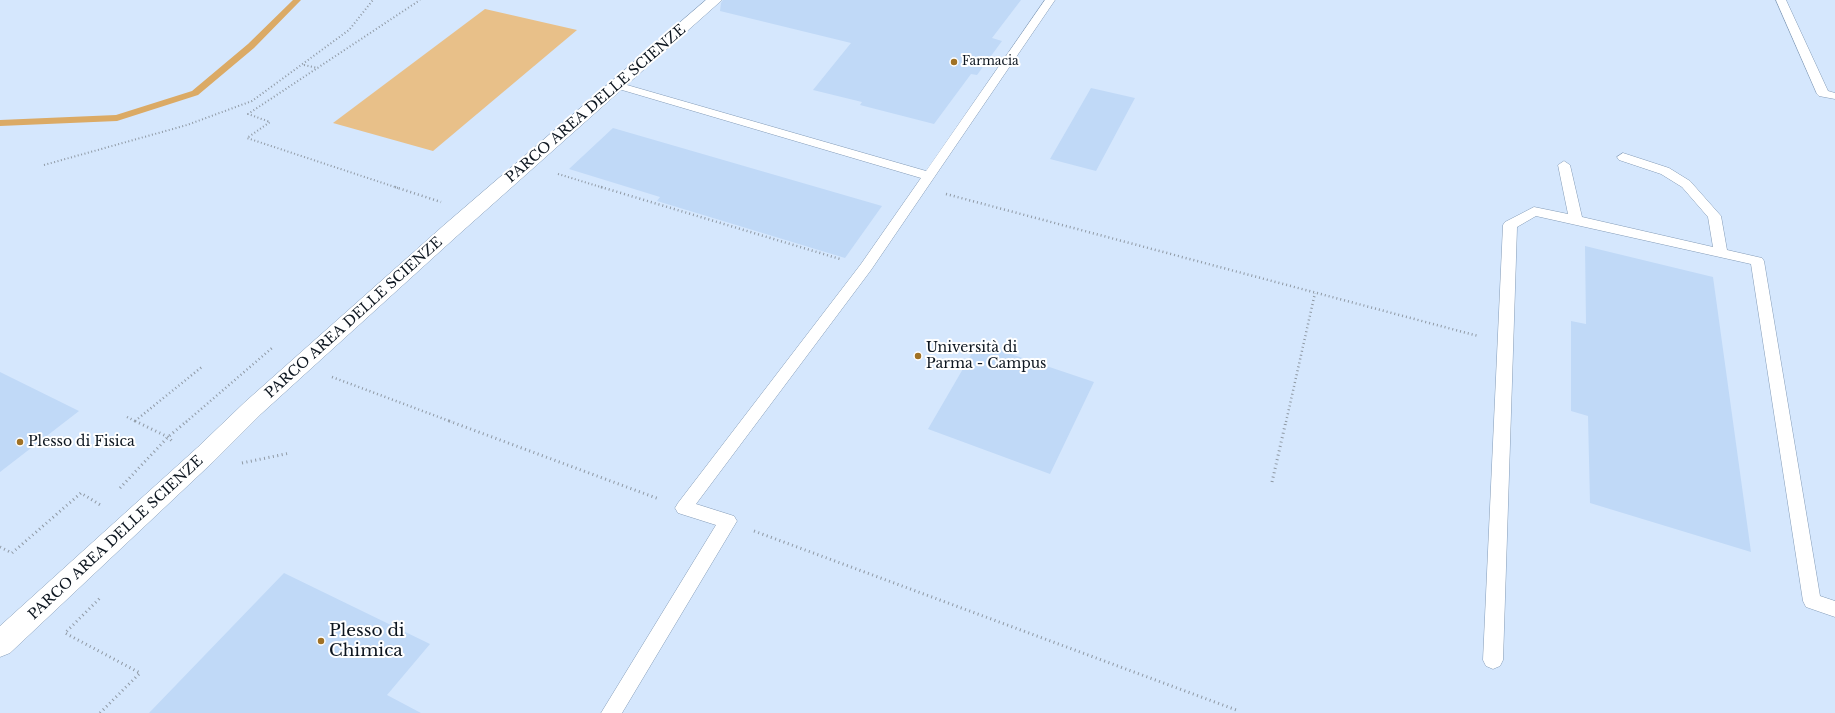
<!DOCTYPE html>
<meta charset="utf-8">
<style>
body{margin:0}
canvas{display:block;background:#e6f0fc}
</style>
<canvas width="1835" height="713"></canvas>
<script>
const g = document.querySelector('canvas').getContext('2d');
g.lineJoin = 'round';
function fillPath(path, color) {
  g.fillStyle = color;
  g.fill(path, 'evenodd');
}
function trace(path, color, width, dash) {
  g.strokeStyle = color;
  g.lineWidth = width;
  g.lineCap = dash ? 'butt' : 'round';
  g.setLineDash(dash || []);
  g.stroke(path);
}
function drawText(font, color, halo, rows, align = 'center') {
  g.font = font + ' "Libre Baskerville",serif';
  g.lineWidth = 4;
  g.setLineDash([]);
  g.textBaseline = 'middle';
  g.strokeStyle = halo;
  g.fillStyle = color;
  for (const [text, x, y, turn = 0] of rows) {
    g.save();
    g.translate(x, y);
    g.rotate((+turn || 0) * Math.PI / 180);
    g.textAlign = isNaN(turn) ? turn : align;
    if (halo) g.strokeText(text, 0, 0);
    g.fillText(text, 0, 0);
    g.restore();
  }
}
fillPath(new Path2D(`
 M0,0H1835V713H0Z`), '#d5e7fd');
fillPath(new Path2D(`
 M485,9L577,30L433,151L333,123Z`), '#e8c089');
fillPath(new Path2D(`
 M293,0H301L254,48L198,95L117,121L0,126V120L116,115L192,91L248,44Z`), '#dbaa65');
fillPath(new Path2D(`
 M723,0H1021L992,38L1002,41L977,75L971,74L934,124L860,105L862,102L813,90L851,43L720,11L721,3Z
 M1091,88L1135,98L1096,171L1050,159Z
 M613,128L882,206L845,258L657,201L660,197L569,169Z
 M1585,246L1713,277L1751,552L1590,503L1588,416L1571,411V321L1586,324Z
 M978,343L1094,382L1050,474L928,429Z
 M0,372L79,411L0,472Z
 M284,573L430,644L387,695L421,713H149Z`), '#c0d9f7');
const lane = new Path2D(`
 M1045,0H1055L871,270L696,504L734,516L737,521L622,713H601L716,525L678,513L675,508L678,503L861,264L921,178L612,87L610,85L616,82L620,83L926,171Z
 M1776,0H1786L1828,91L1835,93V99L1819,96L1817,94Z
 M1623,153L1669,168L1690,181L1721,216L1727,250L1762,258L1764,261L1820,596L1835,601V617L1806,607L1803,601L1751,264L1536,216L1517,227L1503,660L1500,666L1493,669L1486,666L1483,660L1503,225L1505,222L1534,207L1568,214L1558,165L1564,161L1570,165L1582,217L1713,247L1708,217L1682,187L1661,174L1619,160L1617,157Z`);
const street = new Path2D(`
 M706,0H722L457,236L261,414L214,461L10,653L0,657V626L198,447L245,402L443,226Z`);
trace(lane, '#849cb8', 1);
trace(street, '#849cb8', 1);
trace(new Path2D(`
 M304,65L318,68
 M44,165L187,125L252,101L349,30L373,0
 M558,174L604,188
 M398,188L247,138L270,122L248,114L420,0`), '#8f99a4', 2, [1, 2.5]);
trace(new Path2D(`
 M395,187L441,202
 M601,187L840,259
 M946,194L1478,336
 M332,377L452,422
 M127,417L137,422
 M135,421L203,366
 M186,422L272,348
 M1286,422L1315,293`), '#8f99a4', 2.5, [1, 3]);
trace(new Path2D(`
 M135,421L168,437L173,442
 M449,421L659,499
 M242,463L290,453
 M1272,482L1286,421
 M120,488L168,437L187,421
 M754,531L1239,711
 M0,547L12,553L81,493L102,506
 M100,713L140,673L65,633L101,597`), '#8f99a4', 3, [1, 3.5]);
fillPath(lane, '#fff');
fillPath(street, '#fff');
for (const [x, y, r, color] of [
 [954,62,4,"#a07124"],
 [918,356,4,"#a07124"],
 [20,442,4,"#a07124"],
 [321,641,4,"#a07124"]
]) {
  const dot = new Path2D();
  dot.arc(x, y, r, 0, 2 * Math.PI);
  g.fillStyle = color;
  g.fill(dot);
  trace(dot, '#fff', 1.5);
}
drawText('12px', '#0d1620', '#fff', [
 ["Farmacia",962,62]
], 'left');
drawText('14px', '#0d1620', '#fff', [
 ["PARCO AREA DELLE SCIENZE",596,104,-41],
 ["PARCO AREA DELLE SCIENZE",354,318,-42],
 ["PARCO AREA DELLE SCIENZE",116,538,-43]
]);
drawText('14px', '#0d1620', '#fff', [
 ["Università di",926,348],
 ["Parma - Campus",926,364],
 ["Plesso di Fisica",28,442]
], 'left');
drawText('17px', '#0d1620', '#fff', [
 ["Plesso di",329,631],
 ["Chimica",329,651]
], 'left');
</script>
